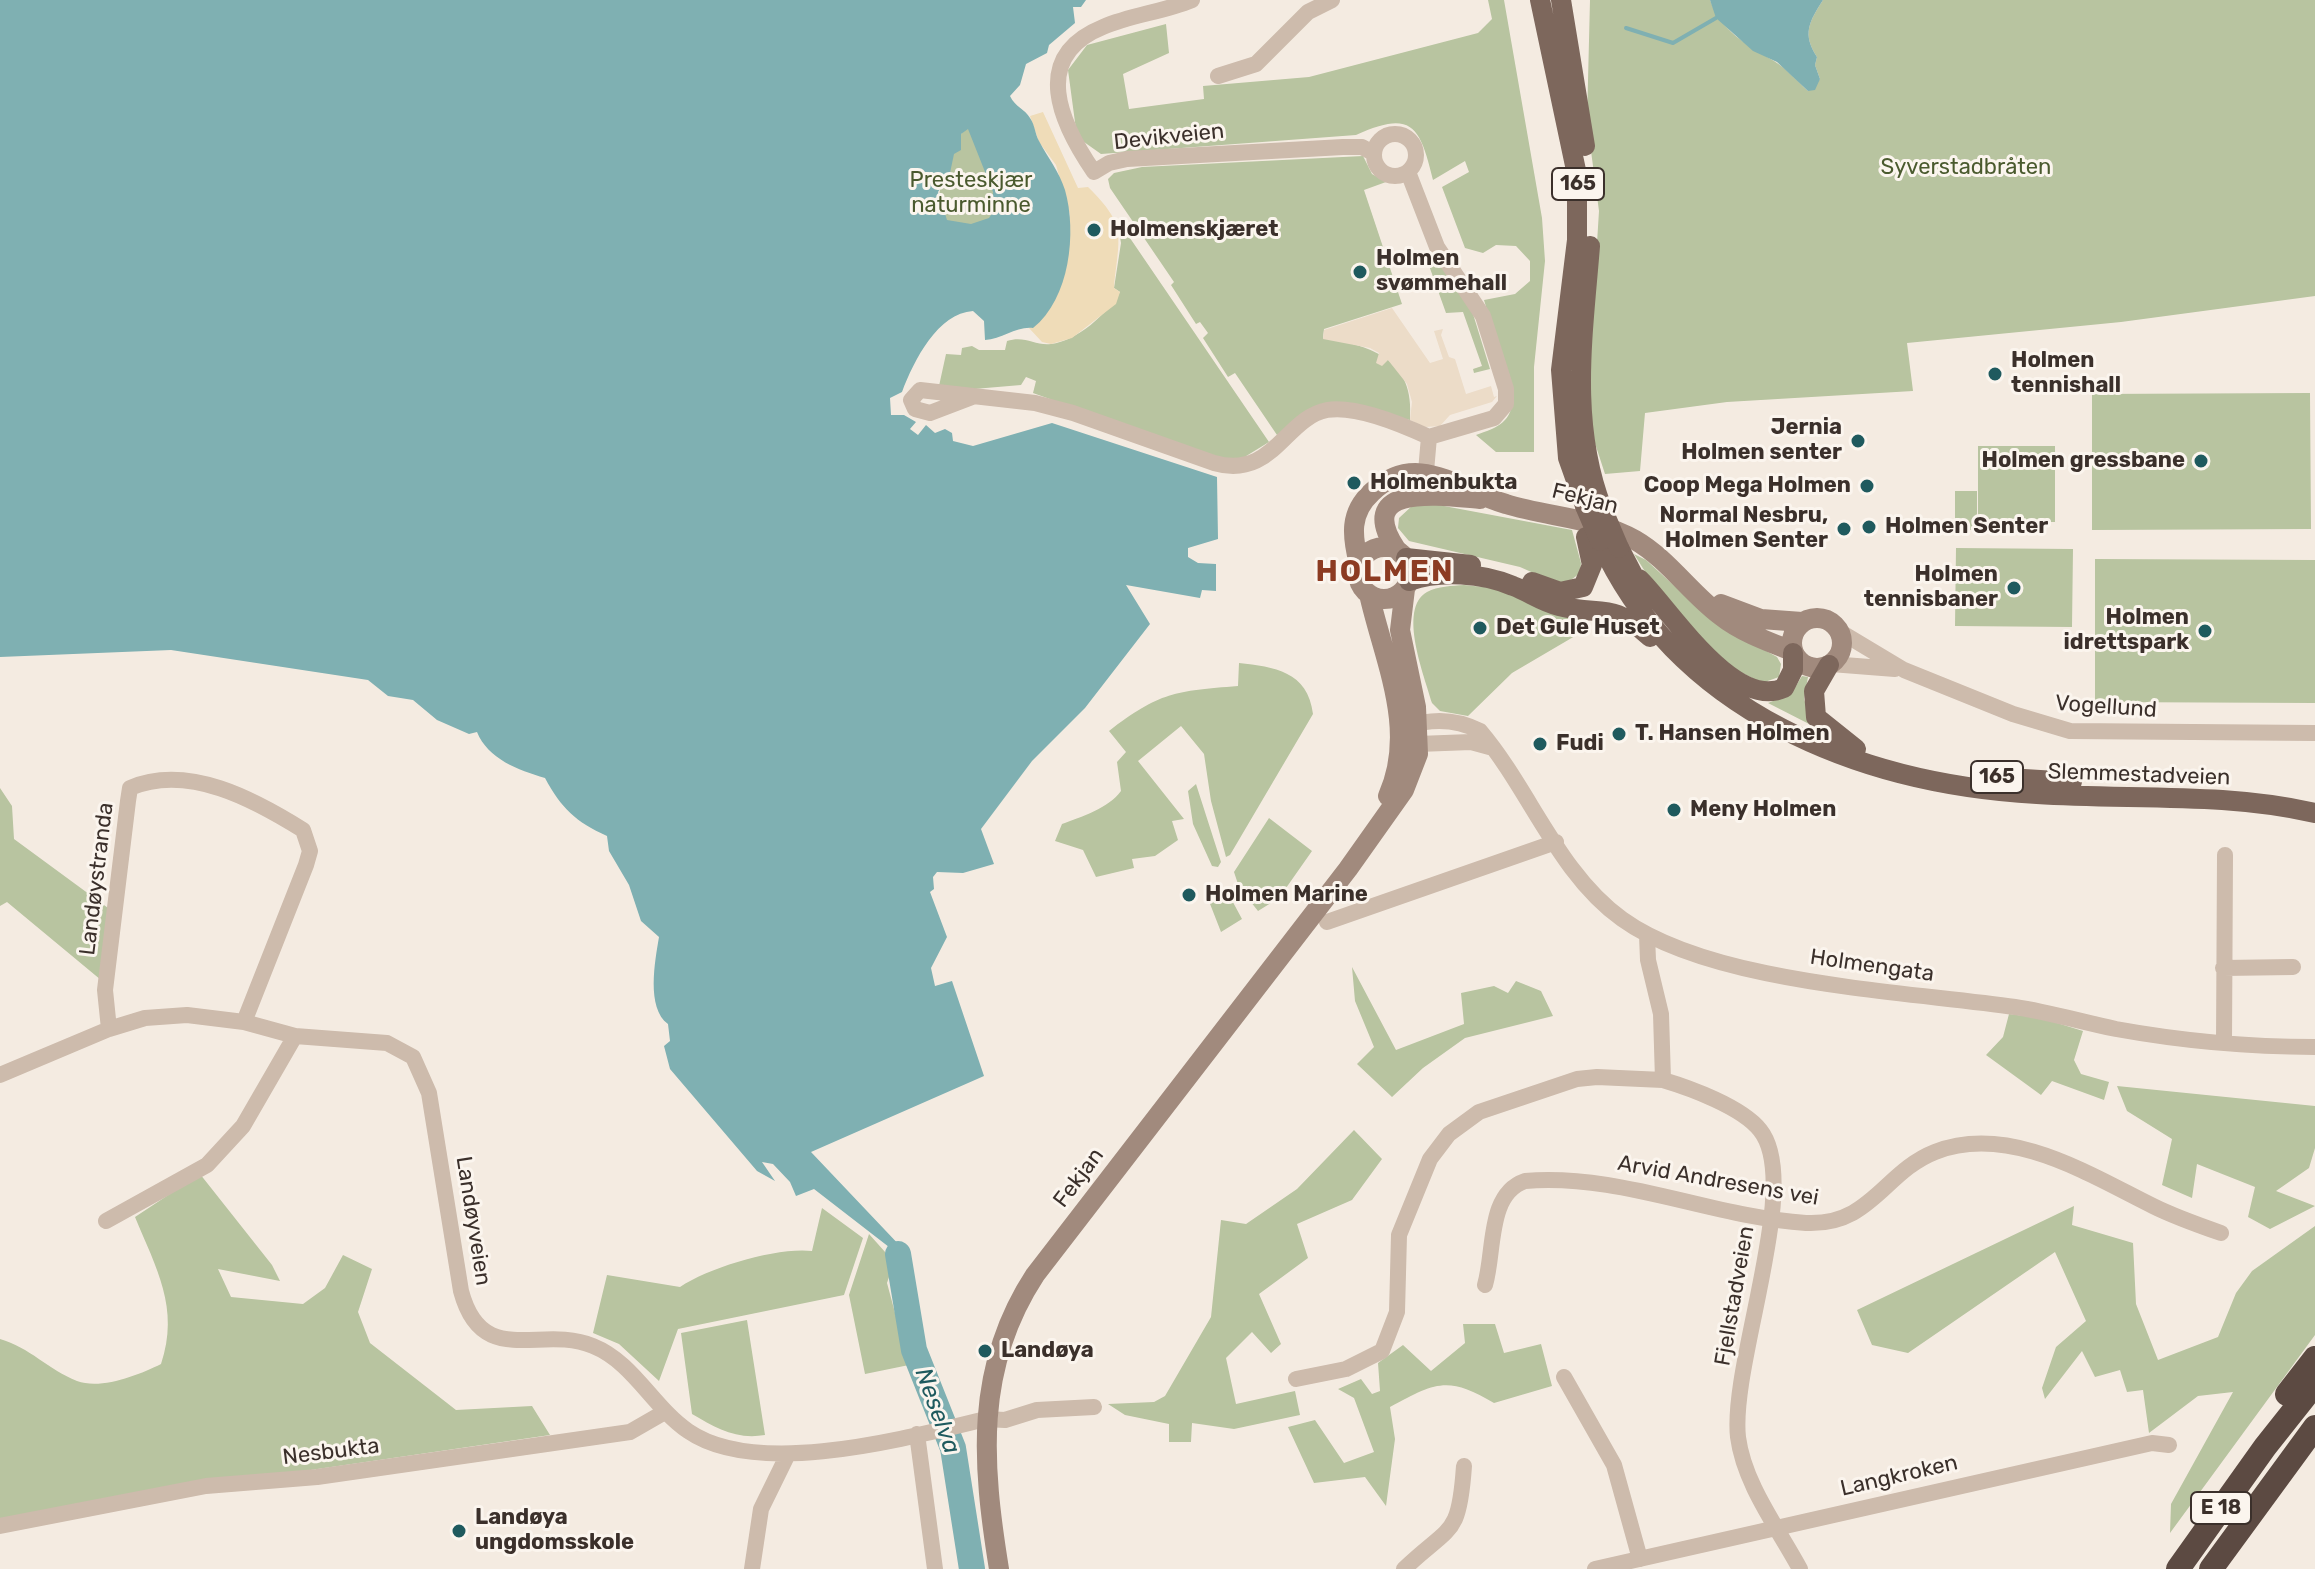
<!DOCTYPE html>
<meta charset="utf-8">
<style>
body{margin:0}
canvas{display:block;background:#f4ebe1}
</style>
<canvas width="2315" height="1569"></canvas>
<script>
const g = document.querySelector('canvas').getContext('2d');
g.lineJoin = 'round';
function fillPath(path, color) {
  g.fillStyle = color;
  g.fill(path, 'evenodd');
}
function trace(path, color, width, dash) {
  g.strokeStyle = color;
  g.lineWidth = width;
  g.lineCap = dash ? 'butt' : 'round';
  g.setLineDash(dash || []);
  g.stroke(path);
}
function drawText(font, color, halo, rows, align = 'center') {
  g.font = font + ' Rubik,sans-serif';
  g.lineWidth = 6;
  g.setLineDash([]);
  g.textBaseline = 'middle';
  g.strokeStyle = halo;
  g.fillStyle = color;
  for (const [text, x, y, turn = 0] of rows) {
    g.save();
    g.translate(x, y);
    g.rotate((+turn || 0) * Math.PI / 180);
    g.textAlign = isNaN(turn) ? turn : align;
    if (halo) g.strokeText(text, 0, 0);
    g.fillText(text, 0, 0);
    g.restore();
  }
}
fillPath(new Path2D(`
 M1488,0H1504L1542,218L1545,261L1534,367V452H1496L1476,435C1499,427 1512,422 1513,396L1484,300L1515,294L1530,281V261L1516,246L1496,245L1483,253L1465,248L1442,187L1469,172L1465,161L1433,180C1420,127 1413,109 1356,135L1101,154L1077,137L1068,70L1087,45L1166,24L1169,53L1123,74L1129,109L1204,99L1203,86L1309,77L1478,33L1492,19Z
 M1590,0H1710C1721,31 1747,45 1774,61C1786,68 1797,81 1808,91L1820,79L1815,65L1817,57C1802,34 1809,22 1823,0H2315V296L2121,322L1907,343L1913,391L1727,402L1645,413L1640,471L1605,474L1591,431V339L1599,211L1587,121Z
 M988,98L1068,224L971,226L940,221C935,165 955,140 988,98Z
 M1363,156L1372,174L1386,182L1364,190L1402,304L1324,329L1323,338C1374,346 1415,360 1410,420L1321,405L1277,435L1235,373L1228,377L1203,338L1208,333L1200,322L1196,324L1171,285L1174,282L1110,188L1108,179L1114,173L1142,167Z
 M1117,219L1269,442L1243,458L1220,460L1033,393L1036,381L1026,377L1021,385L974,389L939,386L946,354L961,355L962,348L972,346L979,350H1005L1007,341C1025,335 1035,346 1051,344C1077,341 1107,314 1120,292L1114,288L1121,243Z
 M1434,258L1469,301L1490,369L1474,373L1473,369L1482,366L1463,312L1446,313L1427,260Z
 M2310,393L2311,529L2092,530V394Z
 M1978,446H2055V522H1978Z
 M1955,491H1977V530H1955Z
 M1428,503L1572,530L1581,563L1580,573L1567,583L1554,582L1520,567L1409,541L1398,528L1399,518L1413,505Z
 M1956,548L2073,549L2072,627L1955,626Z
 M1634,554L1646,560L1713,621L1777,657L1781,664L1779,677L1762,683L1727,665L1654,586Z
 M2095,559L2315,560V703L2095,702Z
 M1464,585L1493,588L1585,617L1586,624L1577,629L1575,636L1512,673L1468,716L1440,711L1432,703C1425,677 1397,609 1427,592C1438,586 1452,586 1464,585Z
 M1239,663C1274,667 1308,671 1313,714L1230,855L1226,857L1211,801L1204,754L1181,726L1138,761L1184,819L1172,821L1178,840L1155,856L1132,859L1134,868L1096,877L1083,850L1055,841L1062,824C1081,817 1109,808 1121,791L1117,762L1126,752L1109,731C1160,692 1175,691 1238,686Z
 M1802,676L1808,677L1804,699L1813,726L1768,703L1791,694Z
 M1196,784L1221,862L1218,867L1212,866L1193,824L1188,791Z
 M0,788L12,806L14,839L108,908L101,980L7,902L0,906Z
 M1269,818L1312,851L1279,898L1258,911L1239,887L1234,872Z
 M1216,888L1228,893L1242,919L1221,932L1205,891Z
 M1352,967L1396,1050L1464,1024L1461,993L1494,986L1508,993L1516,981L1541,991L1553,1016L1465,1038L1423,1068L1392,1097L1357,1064L1374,1047L1355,1001Z
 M2009,1014L2041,1018L2083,1031L2074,1060L2081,1074L2109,1082L2104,1100L2052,1081L2041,1095L1986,1055L2003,1037Z
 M2117,1086L2315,1106V1148L2309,1168L2276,1191L2315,1206L2270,1229L2248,1217L2255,1187L2197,1164L2192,1198L2162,1185L2172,1139L2127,1111Z
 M1354,1130L1382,1159L1352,1200L1297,1224L1308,1258L1259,1294L1281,1344L1271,1353L1252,1332L1226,1358L1236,1404L1295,1391L1300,1415L1234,1429L1192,1423L1191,1442H1169V1424L1125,1415L1108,1404L1154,1402L1165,1396L1211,1317L1221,1220L1246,1224L1297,1189Z
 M200,1174L272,1265L280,1281L218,1269L231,1297L303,1304L325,1288L343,1255L372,1269L358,1312L370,1343L456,1410L532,1406L550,1435L133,1496L0,1524V1339C29,1347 49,1370 77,1381C101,1390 139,1375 161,1364C180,1308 156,1268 135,1217Z
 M2074,1206L2072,1225L2133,1243L2136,1304L2158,1360L2218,1337L2236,1293L2252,1271L2315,1226V1335L2170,1533L2171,1504L2233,1392L2198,1396L2149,1433L2143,1390L2127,1392L2120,1370L2095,1377L2082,1351L2045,1399L2042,1388L2056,1347L2086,1321L2055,1252L1908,1353L1872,1345L1857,1310Z
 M822,1208L863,1238L844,1295L678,1329L659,1381L619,1344L593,1333L607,1275L680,1287C710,1267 777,1247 812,1251Z
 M869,1234L894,1262L887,1283L909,1365L865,1374L849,1295Z
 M747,1320L765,1435C736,1440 716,1428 692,1414L681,1333Z
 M1463,1324H1495L1504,1353L1541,1344L1552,1386L1494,1403C1447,1375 1435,1383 1390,1407L1395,1439L1386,1506L1365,1477L1314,1483L1288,1427L1315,1420L1344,1463L1374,1452L1354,1398L1338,1389L1361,1379L1372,1394L1380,1391L1378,1363L1403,1345L1431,1371L1465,1343Z`), '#b8c4a0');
fillPath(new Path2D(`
 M1043,112L1078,188L1088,187C1128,226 1119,236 1114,288L1120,292L1116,304L1072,338L1051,344L1042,342L1029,328L1070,215L1056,165L1039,142L1030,116Z`), '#efdcb8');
fillPath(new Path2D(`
 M1392,308L1430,363L1443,359L1434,331L1443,329L1441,335L1449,357L1455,359L1466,394L1491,386L1494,397L1497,396L1492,402L1450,415L1440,426L1425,427L1410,420L1412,402L1407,384L1388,360L1382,366L1376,363L1379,353L1370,348L1323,339L1324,330Z`), '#ecdcc8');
fillPath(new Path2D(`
 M0,0H1086L1081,7H1073L1075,23L1049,45L1047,53L1026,64L1020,85L1010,96C1015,107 1025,109 1030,118C1035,125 1035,134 1039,141C1048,158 1059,171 1065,190C1077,232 1070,299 1033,328C1017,326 1002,339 985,340L984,321L973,311C938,313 914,360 902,392L890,398L891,415H904L916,422L910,429L918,435L926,425L935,433L945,429L952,433L953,441L973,446L1052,423L1217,477L1218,539L1188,548V557L1198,563L1216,564V591L1202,590L1200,598L1126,585L1150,624L1085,708L1032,761L981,829L994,864L963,873L937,872L933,877L934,889L930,892L947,937L931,968L935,986L952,981L984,1076L811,1152L903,1249L898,1254L814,1189L796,1196L790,1182L773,1164L762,1162L775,1181L757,1171L670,1069L664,1046L670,1041L668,1024C646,1008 655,961 659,937L641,921L629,885L609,851L607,836C576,822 561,808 545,778C518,770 488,759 477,732L469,734L437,720L413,700L388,696L368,680L171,650L0,657ZM968,129L993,192V212L989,218L971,224L947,220L938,192L950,173L954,154L961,150V134Z
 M1710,0H1823C1809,22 1802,34 1817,57L1815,65L1820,79L1815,90L1808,91L1777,62L1753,51L1716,18Z`), '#7fb0b2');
trace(new Path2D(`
 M1626,28L1673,43L1716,18`), '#7fb0b2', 4);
trace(new Path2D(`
 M898,1254L914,1350L953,1448L972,1569`), '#7fb0b2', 26);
trace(new Path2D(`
 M1192,0C1163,12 1131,15 1103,27C1029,57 1061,124 1094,172L1109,163L1127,159L1343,147H1362L1373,153
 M1218,76L1256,64L1308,12L1332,0
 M1374 155a21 21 0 1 1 42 0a21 21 0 1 1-42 0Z
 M972,397L930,413L915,409L911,400L920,390L1035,403L1073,413L1214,463C1273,480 1285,418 1327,410C1356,405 1403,425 1429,437L1494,418L1506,404V389L1483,316L1437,247L1408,172
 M1424,494L1429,437
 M1839,631L1904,670L2013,714L2070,731L2315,733
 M1831,664L1895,669
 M1407,727C1432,718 1456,719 1480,731C1530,790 1558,873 1622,919C1712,984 1904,991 2015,1007C2049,1012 2082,1022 2116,1029C2182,1041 2248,1047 2315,1047
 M1407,739L1418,744L1471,742L1493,748
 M1327,922L1556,842
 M1647,935L1648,960L1661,1014L1663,1080C1690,1088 1742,1107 1760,1130C1803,1183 1730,1363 1738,1437C1744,1484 1778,1528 1800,1569
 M2223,968L2293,967
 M109,1029L105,990L128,801L130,788C188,763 255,800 303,830L310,851L306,865L244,1022
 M2224,1043L2225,855
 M0,1075L109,1029L145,1018L187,1015L244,1022L295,1036L387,1043L413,1057L429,1093L461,1291C482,1370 541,1324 593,1346C633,1362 653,1407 688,1431C757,1479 907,1438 986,1419L1005,1420L1037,1410L1094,1407
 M106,1221L207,1165L243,1126L295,1036
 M1485,1285C1495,1251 1487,1194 1525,1181C1621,1173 1711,1217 1806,1223C1871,1226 1884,1172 1935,1152C2009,1123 2090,1175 2153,1206C2175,1217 2198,1225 2221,1233
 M1564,1377L1614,1465L1640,1559
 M1296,1379L1346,1369L1382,1351L1397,1312L1399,1235L1430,1159L1449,1134L1479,1112L1577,1079L1597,1077L1663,1080
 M917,1434L935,1569
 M0,1526L206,1486L317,1477L630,1432L663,1413
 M752,1569L761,1509L787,1456
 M1404,1569C1451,1524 1459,1538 1464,1466
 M1595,1569L2152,1443L2169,1445`), '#cdbbac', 16);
trace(new Path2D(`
 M1358 573a26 26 0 1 1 52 0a26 26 0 1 1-52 0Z
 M1396,549C1352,482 1444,496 1480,499
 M1359,564C1352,536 1349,513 1372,492C1418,449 1459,491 1506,504C1548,517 1597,518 1635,540C1668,559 1691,594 1721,616C1741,632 1769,642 1792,651
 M1369,594C1384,661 1418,729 1388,796
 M1721,604L1761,619L1802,622
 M1792 643a25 25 0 1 1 50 0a25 25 0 1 1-50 0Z
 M999,1569C982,1464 974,1368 1035,1275L1348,869L1404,790L1418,754L1416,707L1400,630L1405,589`), '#a18a7d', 20);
trace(new Path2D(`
 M1540,0L1577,175V240L1561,370L1568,458L1585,506
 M1561,0L1585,146
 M1590,246C1583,335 1569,422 1602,508
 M1600,541C1677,712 1860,784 2037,794C2129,800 2225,792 2315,813
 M1619,548L1643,594
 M1406,558L1471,565
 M1639,579C1669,608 1733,711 1784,688L1793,670V653
 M1409,581C1440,570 1483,573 1513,586C1529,592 1542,602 1559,606C1602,617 1610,600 1650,637
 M1532,582L1560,592L1583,587L1592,565L1586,537
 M1829,665L1814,691L1816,717L1856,749
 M2008,778L2072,782`), '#7d675c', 20);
trace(new Path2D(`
 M2287,1394L2315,1358
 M2178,1569L2265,1447L2315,1384
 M2211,1569L2315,1427`), '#5c4a42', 24);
trace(new Path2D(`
 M1585,506L1600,541
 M1602,508L1619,548`), '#7d675c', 20);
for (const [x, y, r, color] of [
 [1094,230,8,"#1f5a5e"],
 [1360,272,8,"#1f5a5e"],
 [1995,374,8,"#1f5a5e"],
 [1858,441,8,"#1f5a5e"],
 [2201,461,8,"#1f5a5e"],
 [1354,483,8,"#1f5a5e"],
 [1867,486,8,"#1f5a5e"],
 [1869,527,8,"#1f5a5e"],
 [1844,529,8,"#1f5a5e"],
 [2014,588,8,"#1f5a5e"],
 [1480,628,8,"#1f5a5e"],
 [2205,631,8,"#1f5a5e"],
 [1619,734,8,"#1f5a5e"],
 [1540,744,8,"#1f5a5e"],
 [1674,810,8,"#1f5a5e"],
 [1189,895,8,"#1f5a5e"],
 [985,1351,8,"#1f5a5e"],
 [459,1531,8,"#1f5a5e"]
]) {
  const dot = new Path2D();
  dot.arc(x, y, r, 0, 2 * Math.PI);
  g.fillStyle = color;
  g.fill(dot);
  trace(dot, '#fbf5ee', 3);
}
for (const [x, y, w] of [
 [1578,184,52],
 [1997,777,52],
 [2221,1508,60]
]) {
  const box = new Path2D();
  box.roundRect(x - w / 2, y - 16, w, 32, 6);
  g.fillStyle = '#fbf5ee';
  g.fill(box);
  trace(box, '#3b302b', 2);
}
drawText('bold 20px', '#3b302b', null, [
 ["165",1578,184],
 ["165",1997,777],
 ["E 18",2221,1508]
]);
drawText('22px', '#3b302b', '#fbf5ee', [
 ["Devikveien",1169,137,-6],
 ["Fekjan",1585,499,14],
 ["Vogellund",2106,707,4],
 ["Slemmestadveien",2139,775,2],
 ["Landøystranda",97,879,-83],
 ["Holmengata",1872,966,8],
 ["Fekjan",1079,1178,-53],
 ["Arvid Andresens vei",1718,1181,10],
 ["Landøyveien",473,1221,81],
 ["Fjellstadveien",1735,1296,-80],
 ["Nesbukta",331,1452,-7],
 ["Langkroken",1899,1476,-13]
]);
drawText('22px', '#4a5a2e', '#fbf5ee', [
 ["Syverstadbråten",1966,168],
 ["Presteskjær",971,181],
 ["naturminne",971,206]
]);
drawText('bold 22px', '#3b302b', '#fbf5ee', [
 ["Holmenskjæret",1110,230],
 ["Holmen",1376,259],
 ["svømmehall",1376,284],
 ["Holmen",2011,361],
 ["tennishall",2011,386],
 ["Jernia",1842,428,"right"],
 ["Holmen senter",1842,453,"right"],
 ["Holmen gressbane",2185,461,"right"],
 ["Holmenbukta",1370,483],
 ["Coop Mega Holmen",1851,486,"right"],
 ["Normal Nesbru,",1828,516,"right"],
 ["Holmen Senter",1828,541,"right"],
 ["Holmen Senter",1885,527],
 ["Holmen",1998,575,"right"],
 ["tennisbaner",1998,600,"right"],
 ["Holmen",2189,618,"right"],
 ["idrettspark",2189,643,"right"],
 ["Det Gule Huset",1496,628],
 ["T. Hansen Holmen",1635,734],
 ["Fudi",1556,744],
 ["Meny Holmen",1690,810],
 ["Holmen Marine",1205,895],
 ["Landøya",1001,1351],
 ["Landøya",475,1518],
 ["ungdomsskole",475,1543]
], 'left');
drawText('italic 24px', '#1f5a5e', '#fbf5ee', [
 ["Neselva",937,1411,70]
]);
g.letterSpacing = '2px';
drawText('bold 30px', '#8c3b22', '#fbf5ee', [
 ["HOLMEN",1385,572]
]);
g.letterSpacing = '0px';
</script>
